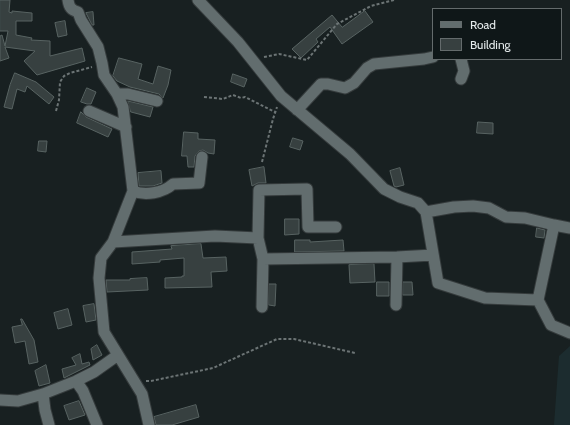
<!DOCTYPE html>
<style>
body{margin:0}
#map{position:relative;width:570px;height:425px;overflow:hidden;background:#182021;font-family:Cabin,sans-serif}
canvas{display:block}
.legend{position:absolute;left:432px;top:8px;width:130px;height:52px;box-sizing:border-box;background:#0f1718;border:1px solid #646b6c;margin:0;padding:5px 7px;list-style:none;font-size:12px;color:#e4eaeb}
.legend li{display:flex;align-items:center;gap:8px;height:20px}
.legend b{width:20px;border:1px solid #646b6c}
</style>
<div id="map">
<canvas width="570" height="425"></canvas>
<ul class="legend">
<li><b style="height:5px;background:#626d6e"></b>Road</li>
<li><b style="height:11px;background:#374040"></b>Building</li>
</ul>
</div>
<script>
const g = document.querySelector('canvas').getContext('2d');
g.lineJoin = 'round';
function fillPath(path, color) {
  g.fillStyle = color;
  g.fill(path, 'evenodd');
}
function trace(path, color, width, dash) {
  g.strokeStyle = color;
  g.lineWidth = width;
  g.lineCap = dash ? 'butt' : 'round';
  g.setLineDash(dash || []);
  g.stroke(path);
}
fillPath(new Path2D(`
 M570,346V425H554L559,356Z`), '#1c2c2f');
const building = new Path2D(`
 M0,0H10L9,12L12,13V11L32,13V21H16V35L32,38L31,40L50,41V56L82,48L85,61L37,75L24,61L35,51L5,47L9,58L0,61V36L2,35L5,46L8,31H0Z
 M365,11L373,22L342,44L330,27L316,39L318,42L301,58L292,49L332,15L342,27Z
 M93,12L94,25H92L86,13Z
 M65,21L67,35L58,37L55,23Z
 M119,58L142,64L138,79L153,84L158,66L171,70L168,85L163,98L159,94L130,87L117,81L113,76Z
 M15,73L36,82L54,97L49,104L27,86L25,92L17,89L12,109L4,107L10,85Z
 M233,74L247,79L244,87L231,82Z
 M87,88L96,92L91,104H87L81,102Z
 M128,101L153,107L150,117L131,112Z
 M81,112L86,117L112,129L108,137L77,123Z
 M478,122L493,123V134L477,133Z
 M184,132L198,133V139L215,140L214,154L208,153L203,150L199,151L195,156L194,167H188L187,156H182Z
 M293,138L303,141L300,150L290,147Z
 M39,141H47L46,152L38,151Z
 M264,167L266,183H258L252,186L249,170Z
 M400,168L404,185L396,187L394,186L390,171Z
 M161,171L162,183L153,186H139L138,173Z
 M285,219H299V234L285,235Z
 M537,228L545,230L544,238L536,237Z
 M295,240H310V242L343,240L344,251L295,252Z
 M201,244L203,258L226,257L227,271L211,272L212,287L165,288V278L182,277V276H184V258L160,260V262L132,264V252L172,249L171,246Z
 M374,264L375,282L350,283L349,265Z
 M147,278L148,290L107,292L106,280H130V279Z
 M377,282H389V296H377Z
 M403,282H412L413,295H403Z
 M269,284H276L275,306L269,305Z
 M94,304L96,320L86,322L83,306Z
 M68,309L72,325L58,329L54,313Z
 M21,319H22L34,340L38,362L29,364L25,341L15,343L12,327L22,325Z
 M97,345L102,355L93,360L91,349Z
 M80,354L82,364L89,362L90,365L64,378L62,369L76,365L72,358Z
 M46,365L50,383L39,386L35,371Z
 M79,401L85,415L69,420L64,406Z
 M196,405L199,417L172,425H156L154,417Z`);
fillPath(building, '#374040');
trace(building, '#586362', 1);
const minor = new Path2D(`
 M68,0C69,7 71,10 78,12L81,20L98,47L102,63L104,75L117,94L123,107L133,191L113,242L101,258L99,278L104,332L142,394L149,425
 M198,0L238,42L281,96L350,154L384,189L400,197L418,203L426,212L438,283L485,298L538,300L551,325L570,333
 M461,79L464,71L461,59
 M117,94H128L157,101
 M297,110L321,84H328L345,88L354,83L367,68L374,64L424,59L433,57
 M89,111L126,127
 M133,191C145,196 163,193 173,184L199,183L202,157
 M426,212L454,207L473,206L489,208L506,217L525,218L554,225
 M258,238L259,190L307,189L308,227H336
 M113,242L215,236L258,238L263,259L397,257L433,255
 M538,300L554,225L570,228
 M396,305L397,257
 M262,307L263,259
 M76,381L83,391L97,425
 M43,394L45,410L49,425
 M0,400L18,401L43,394L76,381L94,372L118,355`);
trace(minor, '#353b3c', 13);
trace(new Path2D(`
 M264,57L279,54L307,60L337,24L371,6L394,0
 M204,97L223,99L233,95L241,98L245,97L275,112
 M56,111L59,100L60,82L64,76L70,73L92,67
 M262,162L273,119L277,107
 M146,381H151L213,368L277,339H294L355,353`), '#6c7475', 2, [3, 2]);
trace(minor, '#626d6e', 11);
</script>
